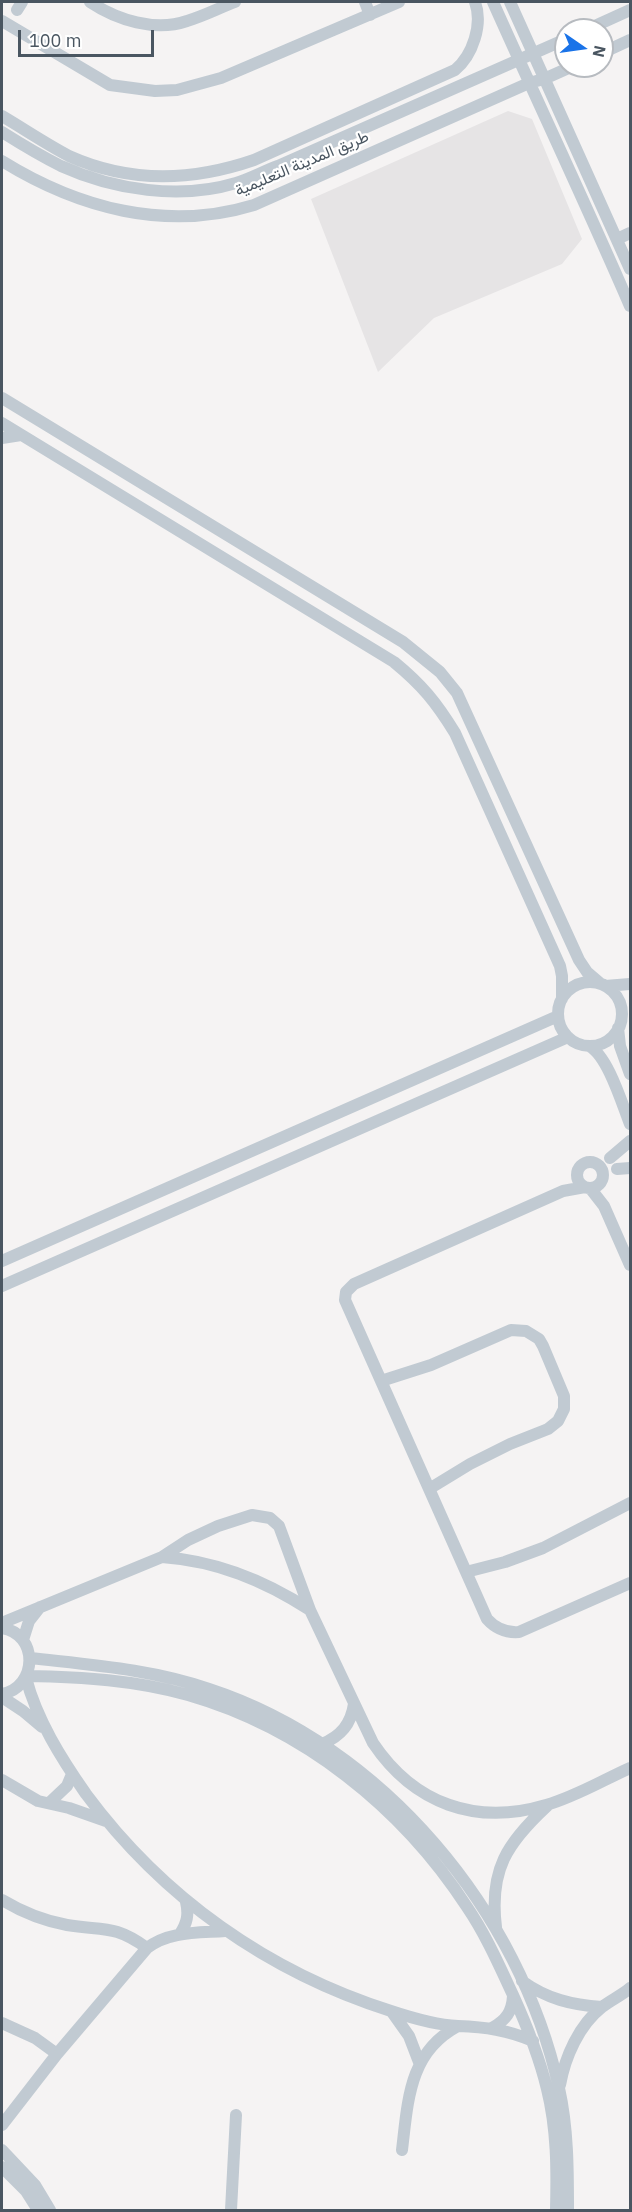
<!DOCTYPE html>
<meta charset="utf-8">
<style>
body{margin:0}
#map{position:relative;width:632px;height:2212px;overflow:hidden;background:#f5f3f3;font-family:"IBM Plex Sans",sans-serif}
canvas{display:block}
.frame{position:absolute;inset:0;border:3px solid #4a5661;pointer-events:none}
.north{position:absolute;left:554px;top:18px;width:60px;height:60px;box-sizing:border-box;background:#fff;border:2px solid #b7bbc0;border-radius:50%;rotate:103deg;font-size:16px;font-weight:700;line-height:24px;text-align:center;color:#4a5661}
.north::after{content:'';display:block;margin:auto;width:21px;height:27px;background:#1a73e8;clip-path:polygon(50% 0,100% 100%,50% 72%,0 100%)}
.scale{position:absolute;left:18px;top:30px;width:136px;height:27px;box-sizing:border-box;border:3px solid #4a5661;border-top:0;padding-left:8px;font-size:18px;line-height:21px;white-space:nowrap;color:#4a5661;-webkit-text-stroke:4px #fff;paint-order:stroke}
</style>
<div id="map">
<canvas width="632" height="2212"></canvas>
<div class="frame"></div>
<div class="north">N</div>
<div class="scale">100 m</div>
</div>
<script>
const g = document.querySelector('canvas').getContext('2d');
g.lineJoin = 'round';
function fillPath(path, color) {
  g.fillStyle = color;
  g.fill(path, 'evenodd');
}
function trace(path, color, width, dash) {
  g.strokeStyle = color;
  g.lineWidth = width;
  g.lineCap = dash ? 'butt' : 'round';
  g.setLineDash(dash || []);
  g.stroke(path);
}
function drawText(font, color, halo, rows, align = 'center') {
  g.font = font + ' "IBM Plex Sans",Vazirmatn,sans-serif';
  g.lineWidth = 4.5;
  g.setLineDash([]);
  g.textBaseline = 'middle';
  g.strokeStyle = halo;
  g.fillStyle = color;
  for (const [text, x, y, turn = 0] of rows) {
    g.save();
    g.translate(x, y);
    g.rotate((+turn || 0) * Math.PI / 180);
    g.textAlign = isNaN(turn) ? turn : align;
    if (halo) g.strokeText(text, 0, 0);
    g.fillText(text, 0, 0);
    g.restore();
  }
}
fillPath(new Path2D(`
 M508,111L532,119L582,239L562,264L434,318L378,372L311,199Z`), '#e6e4e5');
trace(new Path2D(`
 M90,2C117,20 155,32 187,21C204,16 219,8 235,2
 M365,2L370,15
 M493,2C538,103 586,204 630,306
 M510,2L630,269
 M17,10L22,2
 M2,21L110,85L155,91L177,90L221,78L399,2
 M586,30L630,10
 M602,53L630,40
 M2,116C24,129 46,144 69,156C129,183 193,181 254,160L455,70C473,55 483,24 475,2
 M2,132C21,144 41,156 61,166C114,190 180,200 236,183C250,179 264,171 278,166L566,39
 M2,161C78,208 166,232 254,205L529,83L544,79L573,66
 M617,239L630,233
 M2,398L403,642L440,672L457,693L579,960L587,972L601,984
 M2,423L394,662C422,685 436,702 455,733L560,966L562,976V999
 M2,438L21,435
 M558 1014a32 32 0 1 1 64 0a32 32 0 1 1-64 0Z
 M605,986L630,984
 M618,1028L620,1046L630,1074
 M589,1046C608,1056 622,1104 630,1124
 M610,1158L630,1141
 M577 1175a13 13 0 1 1 26 0a13 13 0 1 1-26 0Z
 M617,1169L630,1168
 M585,1187L563,1191L354,1284L346,1292L345,1300L487,1619C496,1629 506,1633 519,1632L630,1583
 M590,1188L604,1206L630,1265
 M2,1261L558,1016
 M2,1286L568,1037
 M381,1381L431,1365L511,1330L526,1331L539,1339L543,1346L564,1396V1409L558,1421L548,1429L510,1444L470,1464L429,1489
 M162,1557C217,1561 264,1580 310,1610
 M466,1572L505,1562L543,1548L630,1503
 M2,1623L162,1557L188,1540L218,1526L252,1515L270,1518L279,1526L310,1610L373,1743C414,1804 476,1826 546,1805C575,1797 603,1780 630,1768
 M2,1628C39,1634 38,1687 2,1694
 M23,1640L29,1621L40,1607
 M30,1658C91,1665 151,1669 209,1689C383,1746 520,1911 559,2088C568,2128 568,2170 568,2210
 M27,1676C82,1677 135,1680 188,1695C303,1728 402,1807 467,1907C486,1935 499,1965 513,1995C527,2026 539,2056 547,2089C557,2129 557,2170 556,2210
 M26,1678C37,1720 61,1758 86,1794C163,1898 268,1972 391,2011C412,2018 436,2025 458,2026C485,2027 508,2030 533,2041
 M2,1697L23,1711L42,1727
 M322,1744C341,1736 351,1724 354,1704
 M2,1780L38,1801L69,1808L106,1821
 M49,1803L67,1786L72,1774
 M2,1900C22,1912 44,1921 67,1925C103,1931 114,1924 147,1948
 M496,1927C489,1870 507,1843 547,1806
 M180,1934C187,1923 189,1915 186,1902
 M522,1981C547,1999 572,2005 602,2007
 M392,2012L409,2036L419,2062
 M2,2023L35,2038L57,2054
 M492,2028C506,2020 512,2012 513,1996
 M560,2085C565,2057 579,2025 602,2007C611,2000 622,1995 630,1988
 M2,2125L57,2054L147,1948C169,1931 198,1933 225,1931
 M2,2150L35,2185L50,2210
 M402,2150C408,2100 409,2052 458,2026
 M2,2167L26,2191L38,2210
 M231,2210L236,2115`), '#c1cad2', 12);
drawText('16px', '#4a5661', '#fff', [
 ["طريق المدينة التعليمية",302,164,-23]
]);
</script>
